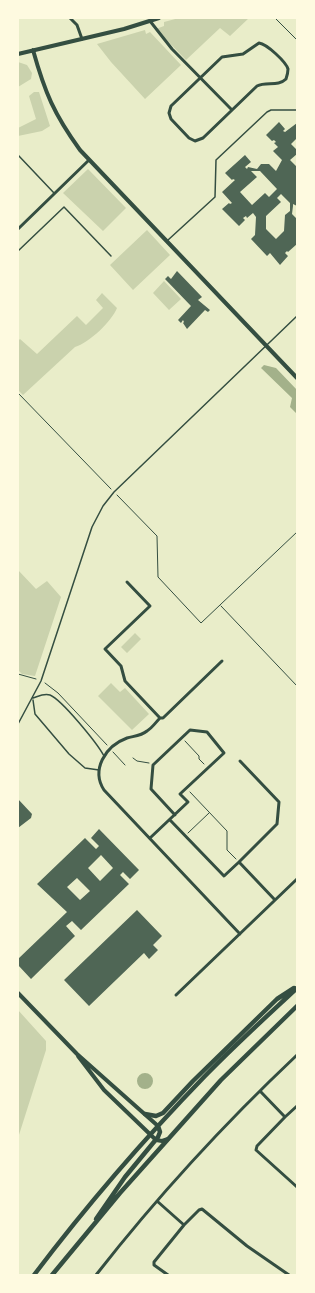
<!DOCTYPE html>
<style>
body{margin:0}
#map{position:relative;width:315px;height:1293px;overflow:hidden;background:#e9edc9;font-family:Bitter,serif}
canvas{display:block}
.frame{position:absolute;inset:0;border:19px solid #fefae0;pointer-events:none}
</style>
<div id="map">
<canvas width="315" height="1293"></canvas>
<div class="frame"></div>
</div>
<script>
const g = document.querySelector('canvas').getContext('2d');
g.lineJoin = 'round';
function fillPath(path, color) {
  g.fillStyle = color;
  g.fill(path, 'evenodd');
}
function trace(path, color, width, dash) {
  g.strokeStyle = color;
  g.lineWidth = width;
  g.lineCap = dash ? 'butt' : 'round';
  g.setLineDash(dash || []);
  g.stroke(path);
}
fillPath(new Path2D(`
 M179,18H249L230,36L220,28L186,60L156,29L164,26V22Z
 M145,30L146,34L150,32L181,65L145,99L111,62L97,44Z
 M18,62L27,65L32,73L31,79L18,87Z
 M34,92H39L50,126L42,131L18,136V128L36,119L29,96Z
 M88,169L126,208L103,231L63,193Z
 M147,230L170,255L133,290L110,265Z
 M164,281L181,299L169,310L153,293Z
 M102,293L117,308C112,321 89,343 75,347L23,395L18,390V341L20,339L37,354L77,316L86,325L103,308L96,300Z
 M18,570L36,589L47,581L61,597L35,676L22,674L18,670Z
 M135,633L141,639L127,653L121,647Z
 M111,683L120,692L125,688L149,714L132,730L98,696Z
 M18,1010L46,1041V1050L18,1138Z`), '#cad2ad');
fillPath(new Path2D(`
 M264,365L276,368L297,390V414L290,407L292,398L261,368Z
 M137 1081a8 8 0 1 1 16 0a8 8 0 1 1-16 0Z`), '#a3b18a');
fillPath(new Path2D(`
 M279,122L285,129L283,131L285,132L297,123V138L291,144L297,150V154L290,160L297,167V206L293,204V206L292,214L297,219V244L288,252L287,251L285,253L288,256L280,265L270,253L267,256L251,239L255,235L256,217L253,213L247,218L246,216L243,218L245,220L239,226L222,209L229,203L230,204L232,203L222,192L235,180L233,179L232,180L225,173L245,155L251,162L245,167L247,169L248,167L257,169L261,164H269L276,171L282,160L273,151L278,147L274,143L276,142L274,140L272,141L266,135ZM251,171H260L277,189L269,197L265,193L252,205L240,192L257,177ZM281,194L290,203V211L285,215L284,231L276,239L266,229V216L281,202L277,198Z
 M177,271L202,297L198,300L210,310L208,312L205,310L187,329L183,323L184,322L183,320L181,323L178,320L191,306L165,279L168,276L171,279Z
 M18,799L32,814L31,818L18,828Z
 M99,829L139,870L130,879L123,872L120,875L129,884L81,930L72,921L66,926L75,936L31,979L18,965V959L67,912L37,884L85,838L96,849L99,846L91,838ZM101,855L113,868L100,881L88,868ZM77,878L90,891L80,900L67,887Z
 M137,910L162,936L153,945L158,950L149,959L144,953L89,1006L64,980Z`), '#4f6655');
trace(new Path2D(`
 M275,18L297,40
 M18,393L111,489
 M117,495L157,536L158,577L201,623L297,532
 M221,606L297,686
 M18,674L36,679
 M45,683L58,693L107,745
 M185,741L199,756V759L204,764
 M113,752L125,765
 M133,758L137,761L149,763
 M190,792L227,831V850L236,859
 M188,833L209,813`), '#344e41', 1);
trace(new Path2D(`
 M18,155L54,193
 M168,240L215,197L216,160L267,112L271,110H297
 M18,251L64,207L111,256
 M33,698C39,696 44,693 50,695C62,700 97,743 104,756
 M33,700L35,714L69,754L85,768L99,770
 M18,724L41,681L92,527L103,506L114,492L297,316`), '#344e41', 1.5);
trace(new Path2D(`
 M70,18L77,25L82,39
 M150,21L172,49L232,110
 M259,43C267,44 286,62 288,69C288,73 287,76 286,79C278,87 266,81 257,86L203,138L195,141L189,138L171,119L169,113L171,106L222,57L243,54Z
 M18,229L89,160
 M127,582L150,606L105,649L121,666L125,681L160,718C156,722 152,728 147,731C141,736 134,736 127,738C105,746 91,770 104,790L240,934
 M160,718H163L222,661
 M240,761L279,802L277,824L239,862L275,900
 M170,820L224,876L239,862
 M150,838L188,802L180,794L224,753L207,732L190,730L153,765L151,789L175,815
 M176,995L297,879
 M260,1091L285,1117L257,1146L256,1150L297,1187
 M285,1117L297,1106
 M157,1201L184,1225L154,1262V1265L168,1275
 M184,1225L199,1210L202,1209L247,1246L289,1275
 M96,1275C157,1197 225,1123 297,1055`), '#344e41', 3);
trace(new Path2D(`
 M33,50C45,93 54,114 80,150L297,378
 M18,54L124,29L159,18
 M18,993L77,1054L158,1126
 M78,1056L104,1090L156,1140L162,1141L168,1139`), '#344e41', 4);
trace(new Path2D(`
 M145,1114L156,1116L163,1113L193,1081L277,999L294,988
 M96,1219L125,1177L158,1137L160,1132L158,1126
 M34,1275C87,1205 144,1139 205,1076C235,1045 266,1017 297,988
 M52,1275L120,1193L221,1080L297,1006`), '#344e41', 4.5);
</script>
